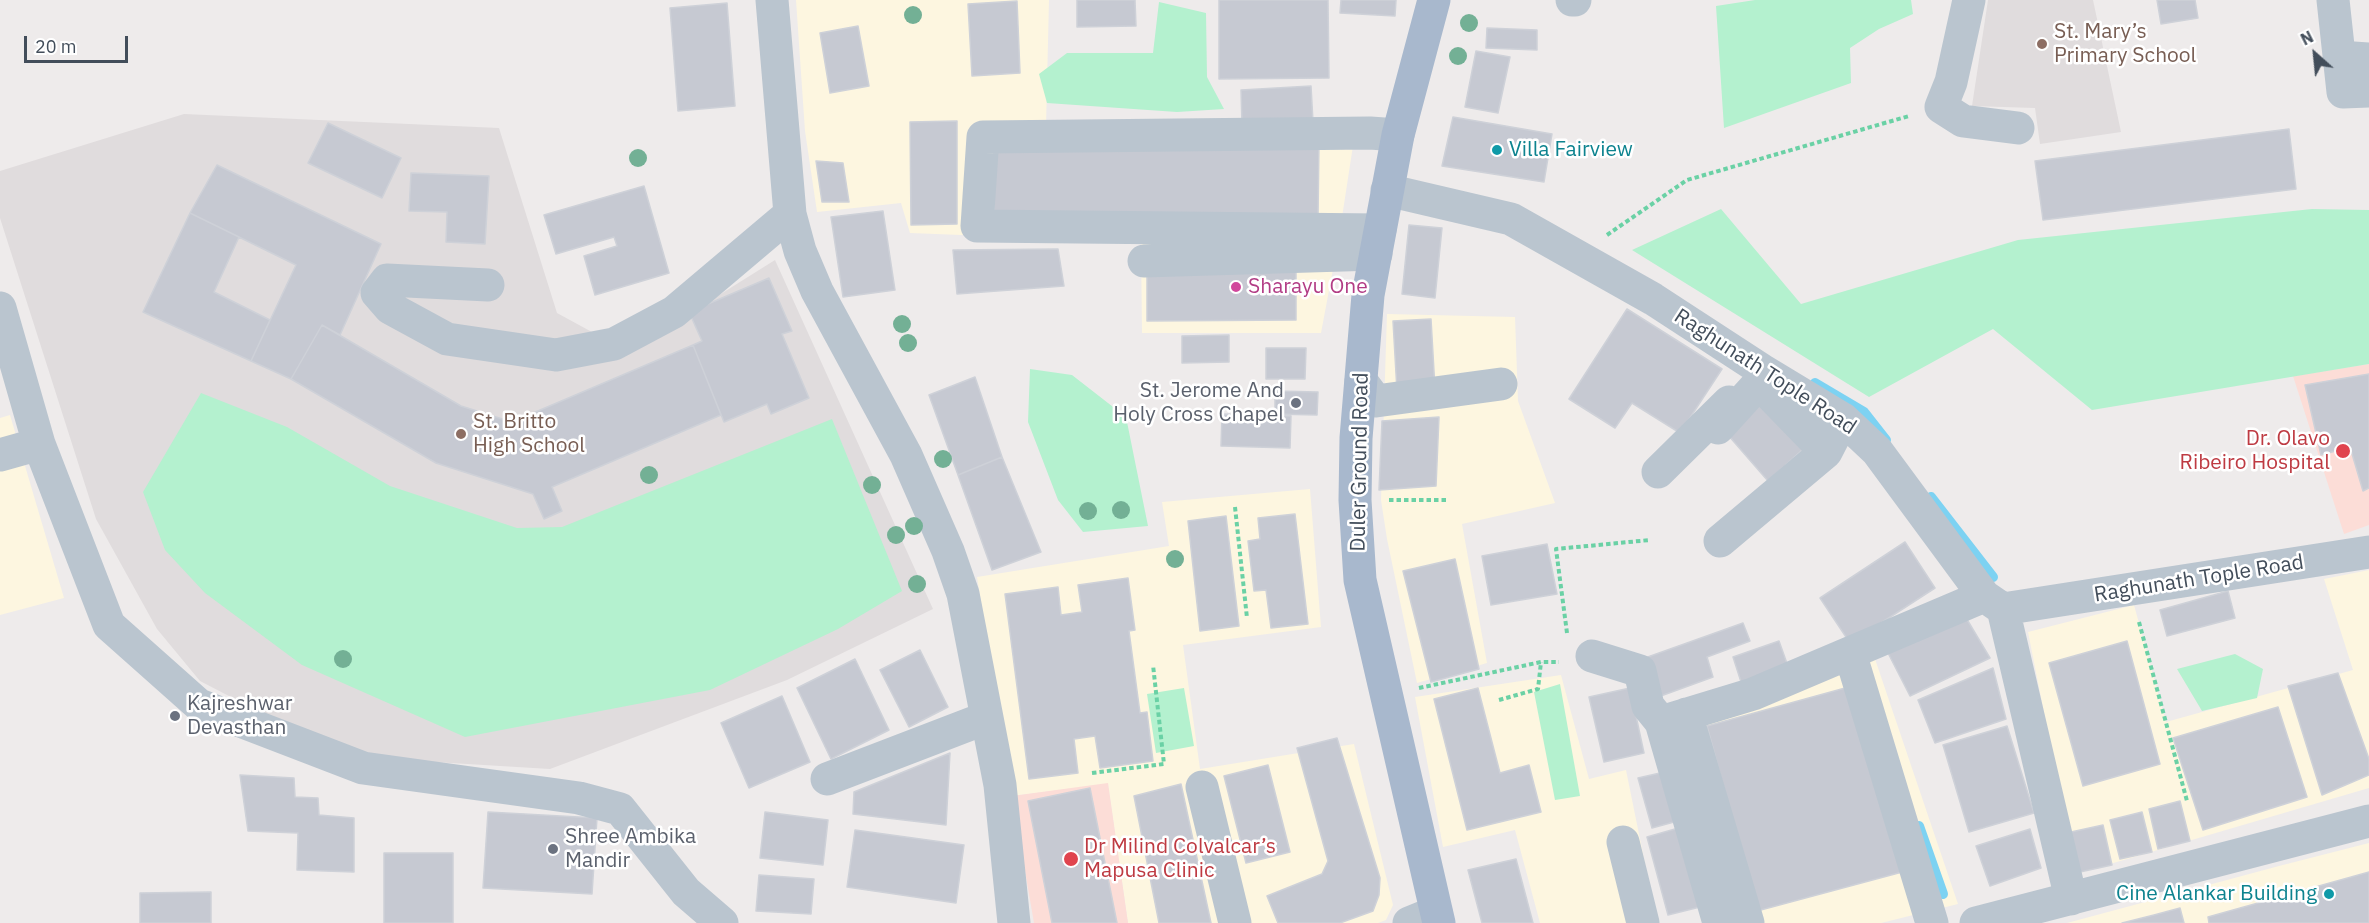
<!DOCTYPE html>
<meta charset="utf-8">
<style>
body{margin:0}
#map{position:relative;width:2369px;height:923px;overflow:hidden;background:#eeebeb;font-family:"IBM Plex Sans",sans-serif}
canvas{display:block}
.north{position:absolute;left:2285px;top:24px;width:60px;height:60px;-webkit-text-stroke:4px #fff;paint-order:stroke;rotate:333deg;font-size:16px;font-weight:700;line-height:24px;text-align:center;color:#424d5a}
.north::after{content:'';display:block;margin:auto;width:21px;height:27px;background:#424d5a;clip-path:polygon(50% 0,100% 100%,50% 72%,0 100%)}
.scale{position:absolute;left:24px;top:36px;width:104px;height:27px;box-sizing:border-box;border:3px solid #424d5a;border-top:0;padding-left:8px;font-size:18px;line-height:21px;white-space:nowrap;color:#424d5a;-webkit-text-stroke:4px #fff;paint-order:stroke}
</style>
<div id="map">
<canvas width="2369" height="923"></canvas>
<div class="north">N</div>
<div class="scale">20 m</div>
</div>
<script>
const g = document.querySelector('canvas').getContext('2d');
g.lineJoin = 'round';
function fillPath(path, color) {
  g.fillStyle = color;
  g.fill(path, 'evenodd');
}
function trace(path, color, width, dash) {
  g.strokeStyle = color;
  g.lineWidth = width;
  g.lineCap = dash ? 'butt' : 'round';
  g.setLineDash(dash || []);
  g.stroke(path);
}
function drawText(font, color, halo, rows, align = 'center') {
  g.font = font + ' "IBM Plex Sans",sans-serif';
  g.lineWidth = 5;
  g.setLineDash([]);
  g.textBaseline = 'middle';
  g.strokeStyle = halo;
  g.fillStyle = color;
  for (const [text, x, y, turn = 0] of rows) {
    g.save();
    g.translate(x, y);
    g.rotate((+turn || 0) * Math.PI / 180);
    g.textAlign = isNaN(turn) ? turn : align;
    if (halo) g.strokeText(text, 0, 0);
    g.fillText(text, 0, 0);
    g.restore();
  }
}
fillPath(new Path2D(`
 M796,0H1049L1046,126H1356L1339,237L1321,333H1142L1141,242L910,233L901,203L817,212L805,131Z
 M1387,314L1515,317L1518,401L1555,503L1462,524L1487,663L1417,683L1387,539L1381,500Z
 M10,415L64,598L0,615V418Z
 M1310,489L1321,627L1183,645L1200,769L1354,744L1393,905L1386,920L1378,923H1128L1108,784L1012,796L977,577L1169,546L1162,502Z
 M2369,570V788L2076,874L2028,632L2134,605L2166,722L2353,670L2324,579Z
 M1874,656L1958,904L1881,923H1730L1690,727Z
 M1561,675L1589,779L1626,770L1657,923H1540L1515,830L1443,847L1415,697Z
 M2369,843V923H2067L2279,866Z`), '#fdf6e0');
fillPath(new Path2D(`
 M1988,0H2093L2121,132L2040,144L2035,108L1972,106Z
 M184,114L499,128L557,313L614,344L633,349L775,260L933,609L787,680L550,769L368,758L283,724L200,681L157,629L96,519L0,218V171Z`), '#e0dcdd');
fillPath(new Path2D(`
 M2369,364V525L2344,534L2293,376Z
 M1108,783L1128,923H1034L1012,796Z`), '#fcddd7');
fillPath(new Path2D(`
 M1755,0H1911L1913,14L1879,29L1850,48L1851,83L1724,128L1716,6Z
 M1159,2L1206,13L1207,77L1224,109L1177,112L1047,103L1039,74L1067,53H1153Z
 M1721,209L1801,304L2018,240L2312,209L2369,210V364L2092,410L1993,329L1869,397L1632,250Z
 M1030,369L1072,375L1126,417L1148,526L1083,532L1058,500L1028,422Z
 M201,393L287,427L390,486L517,528L562,527L832,419L902,591L838,629L710,690L465,737L302,665L205,593L165,550L143,492Z
 M2235,654L2263,669L2257,698L2202,711L2177,669Z
 M1560,684L1580,796L1555,800L1534,692Z
 M1184,688L1194,746L1156,753L1147,694Z`), '#b4f1cf');
trace(new Path2D(`
 M1815,383L1864,412L1886,440
 M1931,497L1993,577
 M1919,826L1943,894`), '#7dd2f2', 10);
const building = new Path2D(`
 M1077,0H1135L1136,26L1077,27Z
 M1219,0H1328L1329,78L1219,79Z
 M1341,0H1396L1395,16L1340,13Z
 M2157,0H2195L2198,18L2161,24Z
 M1017,1L1020,73L972,76L968,4Z
 M727,3L735,106L678,111L670,8Z
 M858,26L869,86L830,93L820,33Z
 M1487,28L1537,30V50L1486,48Z
 M1476,51L1510,57L1498,113L1465,107Z
 M1311,86L1313,122L1242,125L1241,90Z
 M1453,117L1552,134L1544,182L1442,166Z
 M957,121V224L911,225L910,122Z
 M328,123L401,158L382,198L308,163Z
 M2289,129L2296,189L2043,220L2035,161Z
 M1319,141L1318,218L994,219V142Z
 M816,161L843,163L849,202H822Z
 M217,165L381,244L340,335L322,325L291,379L251,361L296,265L190,213Z
 M411,173L489,176L485,244L446,242L447,212L409,211Z
 M644,186L669,273L595,295L584,256L617,246L614,237L556,254L544,215Z
 M883,211L895,290L843,297L831,217Z
 M190,213L239,237L214,292L270,320L251,361L143,312Z
 M1409,225L1442,228L1435,298L1402,294Z
 M1296,246V320L1147,321V247Z
 M1058,249L1064,286L957,294L953,250Z
 M769,278L792,331L782,334L809,398L771,414L767,404L724,422L693,345L702,341L689,312Z
 M1627,309L1722,369L1680,433L1632,403L1615,428L1569,399Z
 M1431,319L1435,389L1397,391L1393,321Z
 M322,325L461,406L512,422L693,345L721,415L552,487L562,511L544,519L533,494L436,463L291,379Z
 M1229,335V362L1182,363V336Z
 M1266,348H1306L1305,379H1266Z
 M2369,374V488L2363,491L2350,447L2321,455L2305,385Z
 M975,377L1002,457L958,475L929,395Z
 M1275,391L1318,392L1317,415L1275,414Z
 M1769,396L1812,441L1768,481L1728,435Z
 M1222,414L1291,416L1290,448L1221,446Z
 M1439,417L1436,486L1379,490L1382,421Z
 M1002,457L1041,552L992,570L958,475Z
 M1295,514L1308,624L1271,628L1266,590L1254,591L1248,541L1260,539L1258,518Z
 M1226,516L1239,626L1200,631L1188,521Z
 M1905,542L1935,588L1850,643L1820,598Z
 M1547,544L1557,594L1491,605L1482,556Z
 M1455,559L1479,669L1431,682L1403,571Z
 M1128,578L1135,630L1129,631L1140,713L1147,712L1153,761L1100,768L1095,736L1074,739L1078,773L1029,779L1005,594L1058,587L1061,615L1082,612L1078,585Z
 M2228,591L2235,618L2167,636L2160,610Z
 M1962,611L1990,658L1910,696L1888,653Z
 M1743,623L1750,641L1707,657L1713,677L1658,697L1645,658Z
 M1779,641L1789,669L1742,685L1733,657Z
 M2127,641L2160,764L2083,786L2049,663Z
 M920,650L948,707L909,727L880,670Z
 M855,659L889,730L831,759L797,688Z
 M1993,668L2006,719L1935,743L1918,700Z
 M2338,673L2369,759V775L2322,795L2288,686Z
 M1856,685L1906,871L1757,911L1707,726Z
 M1478,688L1500,773L1529,765L1541,812L1467,830L1434,699Z
 M1630,688L1644,753L1604,762L1589,697Z
 M782,696L810,762L749,788L721,723Z
 M2278,707L2307,797L2203,830L2173,738Z
 M2007,726L2034,813L1969,832L1943,745Z
 M1337,738L1380,878L1379,895L1373,911L1340,923H1278L1267,896L1322,874L1328,861L1297,748Z
 M950,753L946,825L853,814L854,792Z
 M1268,765L1290,852L1246,863L1224,776Z
 M1660,773L1674,822L1652,828L1638,778Z
 M240,775L294,778L295,797L318,798L319,815L354,818V872L297,870L298,833L248,831Z
 M1181,784L1211,923H1159L1134,796Z
 M1090,788L1117,923H1052L1028,801Z
 M2180,801L2190,841L2158,849L2149,809Z
 M488,812L597,818L592,894L483,888Z
 M765,812L828,820L823,865L760,858Z
 M2142,812L2152,852L2120,859L2110,820Z
 M2103,825L2112,865L2080,872L2071,832Z
 M1682,827L1704,906L1668,915L1647,837Z
 M2030,829L2041,868L1990,886L1976,846Z
 M855,830L964,845L956,903L847,887Z
 M384,853H453V923H384Z
 M1516,859L1533,923H1482L1468,870Z
 M2369,872V923H2209L2208,917Z
 M759,875L814,879L811,914L756,911Z
 M211,892V923H140V893Z
 M2180,908L2184,923H2122L2154,915Z`);
fillPath(building, '#c6c9d2');
trace(building, '#ced1d8', 1.5);
trace(new Path2D(`
 M1607,235L1687,180L1909,116
 M1389,500H1447
 M1235,507L1247,618
 M2139,622L2187,801
 M1567,633L1556,549L1650,540
 M1419,688L1541,662H1559
 M1499,700L1538,689L1541,662
 M1092,773L1164,764L1153,665`), '#6ad1a5', 4, [4.5, 3]);
trace(new Path2D(`
 M772,0L790,214L800,251L817,291L906,455L948,551L963,594L1000,785L1014,923
 M1572,0H1575
 M1969,0L1951,82L1941,107L1963,121L2018,128
 M2333,0L2343,92L2369,91
 M2339,57L2369,59
 M1387,190L1511,219L1653,299L1762,370L1843,419L1877,451L1984,596L2003,609L2369,552
 M1380,230L977,226L983,137L1370,133L1398,135
 M1144,261L1376,254
 M488,285L387,280L377,293L390,308L447,339L556,355L614,344L674,312L790,214
 M0,308L39,444L109,625L199,705L363,768L579,798L620,809L686,892L722,923
 M1361,381L1376,401L1501,384
 M1718,428L1759,383L1826,452
 M0,455L39,444
 M1658,472L1729,402
 M1720,541L1826,452L1843,419
 M2003,609L2071,899
 M1850,653L1932,923
 M1592,656L1640,671L1648,706L1661,722L1719,923
 M1686,714L1748,923
 M1661,722L1753,694L1984,596
 M827,779L986,718
 M1202,787L1235,923
 M1623,842L1643,923
 M1409,923L1436,912
 M1976,923L2369,821`), '#bac5cf', 33);
trace(new Path2D(`
 M1434,0L1398,135L1368,295L1356,438L1355,500L1360,580L1439,923`), '#a8b8cd', 33);
g.fillStyle = '#73b095';
for (const [x, y] of [
 [913,15],
 [1469,23],
 [1458,56],
 [638,158],
 [902,324],
 [908,343],
 [943,459],
 [649,475],
 [872,485],
 [1121,510],
 [1088,511],
 [914,526],
 [896,535],
 [1175,559],
 [917,584],
 [343,659]
]) {
  g.beginPath();
  g.arc(x, y, 9, 0, 2 * Math.PI);
  g.fill();
}
for (const [x, y, r, color] of [
 [2042,44,6,"#8d6e63"],
 [1497,150,6,"#0f9aa8"],
 [1236,287,6,"#d1479c"],
 [1296,403,6,"#6b7280"],
 [461,434,6,"#8d6e63"],
 [2343,451,8,"#e0444e"],
 [175,716,6,"#6b7280"],
 [553,849,6,"#6b7280"],
 [1071,859,8,"#e0444e"],
 [2329,894,6,"#0f9aa8"]
]) {
  const dot = new Path2D();
  dot.arc(x, y, r, 0, 2 * Math.PI);
  g.fillStyle = color;
  g.fill(dot);
  trace(dot, '#fff', 2);
}
drawText('21px', '#785e54', '#fff', [
 ["St. Mary’s",2054,32],
 ["Primary School",2054,56],
 ["St. Britto",473,422],
 ["High School",473,446]
], 'left');
drawText('21px', '#0d838f', '#fff', [
 ["Villa Fairview",1509,150],
 ["Cine Alankar Building",2317,894,"right"]
], 'left');
drawText('21px', '#b23c85', '#fff', [
 ["Sharayu One",1248,287]
], 'left');
drawText('21px', '#424d5a', '#fff', [
 ["Raghunath Tople Road",1765,372,33],
 ["Duler Ground Road",1360,462,-89],
 ["Raghunath Tople Road",2199,579,-9]
]);
drawText('21px', '#5b616d', '#fff', [
 ["St. Jerome And",1284,391,"right"],
 ["Holy Cross Chapel",1284,415,"right"],
 ["Kajreshwar",187,704],
 ["Devasthan",187,728],
 ["Shree Ambika",565,837],
 ["Mandir",565,861]
], 'left');
drawText('21px', '#be3a42', '#fff', [
 ["Dr. Olavo",2330,439],
 ["Ribeiro Hospital",2330,463],
 ["Dr Milind Colvalcar’s",1084,847,"left"],
 ["Mapusa Clinic",1084,871,"left"]
], 'right');
</script>
